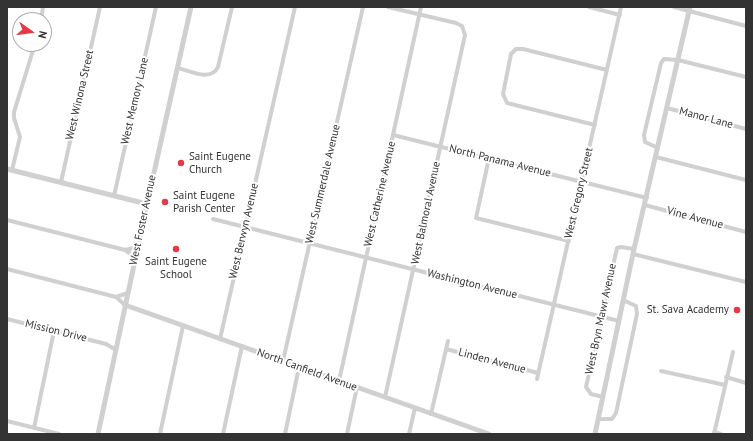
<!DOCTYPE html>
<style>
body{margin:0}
#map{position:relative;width:753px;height:441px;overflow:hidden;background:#fff;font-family:"PT Sans",sans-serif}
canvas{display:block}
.frame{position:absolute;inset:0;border:8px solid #333;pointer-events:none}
.north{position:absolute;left:12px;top:12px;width:40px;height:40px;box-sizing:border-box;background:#fff;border:1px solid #adadad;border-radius:50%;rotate:104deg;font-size:11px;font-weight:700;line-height:16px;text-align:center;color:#333}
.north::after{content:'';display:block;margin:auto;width:14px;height:18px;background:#e63946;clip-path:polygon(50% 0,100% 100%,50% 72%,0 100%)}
</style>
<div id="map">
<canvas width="753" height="441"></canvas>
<div class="frame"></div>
<div class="north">N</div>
</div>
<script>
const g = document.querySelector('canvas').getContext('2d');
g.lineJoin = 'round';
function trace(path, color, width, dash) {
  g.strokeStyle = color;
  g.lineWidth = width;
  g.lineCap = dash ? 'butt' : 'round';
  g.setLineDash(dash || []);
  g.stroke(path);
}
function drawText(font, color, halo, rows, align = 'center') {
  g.font = font + ' "PT Sans",sans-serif';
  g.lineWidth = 4;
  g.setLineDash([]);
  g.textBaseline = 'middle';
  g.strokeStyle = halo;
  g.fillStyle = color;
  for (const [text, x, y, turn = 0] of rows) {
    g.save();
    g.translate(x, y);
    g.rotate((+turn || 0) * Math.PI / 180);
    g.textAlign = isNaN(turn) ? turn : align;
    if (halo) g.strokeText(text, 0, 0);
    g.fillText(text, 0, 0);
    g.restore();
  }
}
trace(new Path2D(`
 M589,7L620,15
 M674,7L746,26
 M41,20L43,7
 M178,68C190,71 211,82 218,67L232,7
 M667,108L746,129
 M595,125L507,103L503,94L511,54L516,49H523L607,70
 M393,135L647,198
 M658,148L645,142L644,135L661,63L664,59L678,60L746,77
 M656,157L746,180
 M489,158L476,218L569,241
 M12,170L20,137L14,118V112L35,44
 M61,182L100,7
 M114,196L156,7
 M645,205L746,232
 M213,219L619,321
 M7,220L125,250L135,257
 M125,250L138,247
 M633,254L746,282
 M7,269L116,297L128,293
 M116,297L125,305
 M7,319L106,344L116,350
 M220,339L295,7
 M446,349L538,373
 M283,361L363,7
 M661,371L725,385
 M726,377L746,383
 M537,379L621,7
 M339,381L421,7
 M385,397L465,35L462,26L456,23L388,7
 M603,397L591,394L586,387L617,248L621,247L634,249
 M431,414L448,341
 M598,419H612L616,413L637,314L636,306L623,300
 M7,421L59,434
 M34,428L54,331
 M714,432L721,434
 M160,434L183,326
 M223,434L242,346
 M285,434L299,367
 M347,434L357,387
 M409,434L415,408
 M714,434L733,352`), '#d0d0d0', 4);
trace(new Path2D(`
 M7,169L147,204
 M125,305L489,434
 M98,434L147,204L191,7
 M595,434L634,249L690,7`), '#d0d0d0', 5);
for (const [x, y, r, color] of [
 [181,163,4,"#e63946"],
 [165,202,4,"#e63946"],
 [176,249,4,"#e63946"],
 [737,310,4,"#e63946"]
]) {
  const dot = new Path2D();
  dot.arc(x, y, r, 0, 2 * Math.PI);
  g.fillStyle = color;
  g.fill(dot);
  trace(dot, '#fff', 1.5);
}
drawText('11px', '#333', '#fff', [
 ["West Winona Street",80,95,-77],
 ["West Memory Lane",135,101,-77],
 ["Manor Lane",706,118,15],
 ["North Panama Avenue",500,161,14],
 ["West Summerdale Avenue",323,184,-77],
 ["West Gregory Street",579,193,-77],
 ["West Catherine Avenue",380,194,-77],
 ["West Balmoral Avenue",426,213,-78],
 ["Vine Avenue",695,218,15],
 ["West Foster Avenue",143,220,-78],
 ["West Berwyn Avenue",244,231,-77],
 ["Washington Avenue",472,284,14],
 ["West Bryn Mawr Avenue",601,319,-78],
 ["Mission Drive",56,331,14],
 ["Linden Avenue",492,361,15],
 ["North Canfield Avenue",307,370,20]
]);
drawText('11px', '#333', '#fff', [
 ["Saint Eugene",189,157],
 ["Church",189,170],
 ["Saint Eugene",173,196],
 ["Parish Center",173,209],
 ["Saint Eugene",176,262,"center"],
 ["School",176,275,"center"],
 ["St. Sava Academy",729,310,"right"]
], 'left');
</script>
